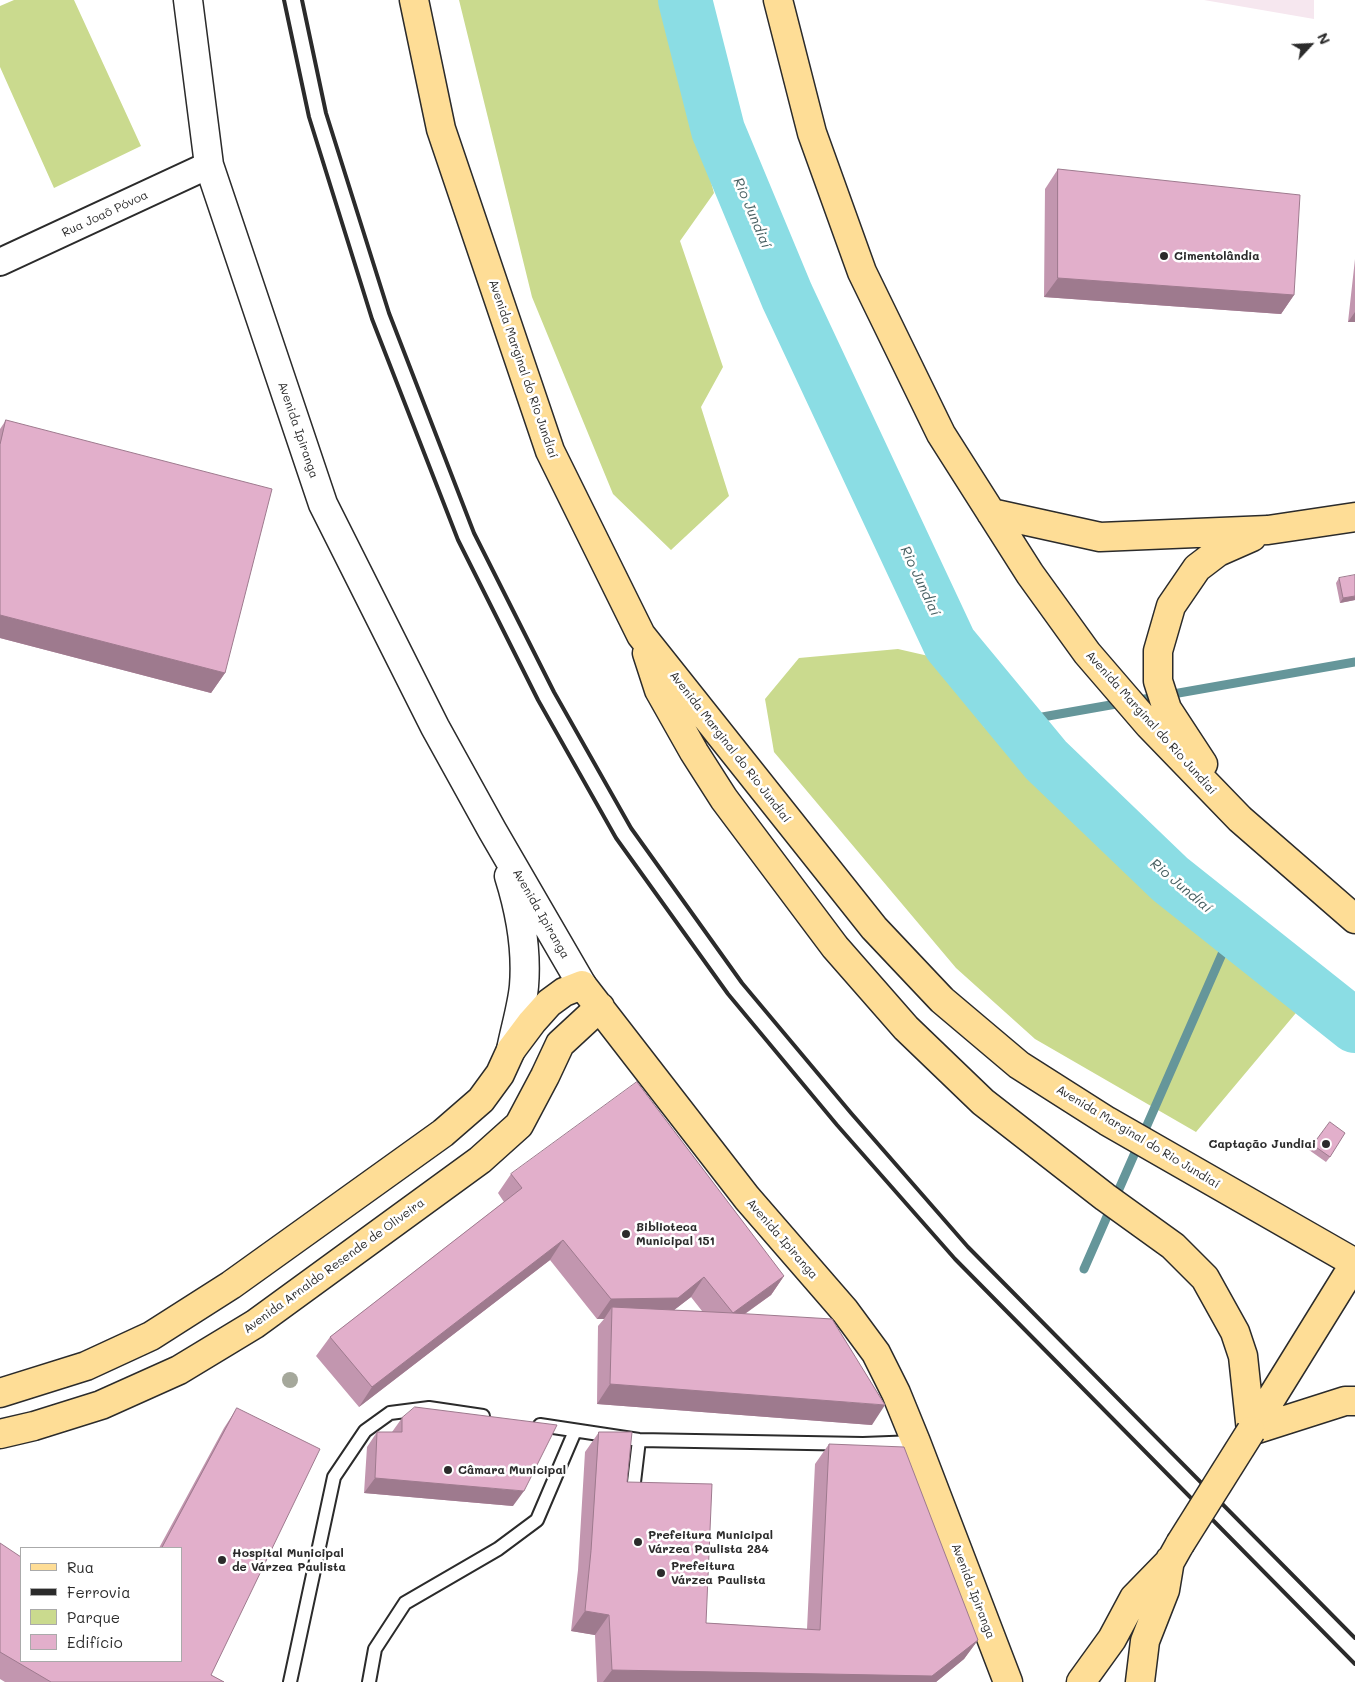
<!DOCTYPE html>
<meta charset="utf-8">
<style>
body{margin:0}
#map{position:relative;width:1355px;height:1682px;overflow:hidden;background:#fff;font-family:Mali,sans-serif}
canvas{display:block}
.legend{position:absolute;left:20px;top:1547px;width:162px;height:115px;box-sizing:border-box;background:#fff;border:1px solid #aaa;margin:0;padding:6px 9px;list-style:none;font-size:15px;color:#2b2b2b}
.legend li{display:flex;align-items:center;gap:10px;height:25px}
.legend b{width:25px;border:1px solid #aaa}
.north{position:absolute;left:1285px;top:20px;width:50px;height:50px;-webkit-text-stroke:4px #fff;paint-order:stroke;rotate:65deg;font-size:14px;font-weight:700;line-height:20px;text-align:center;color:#2b2b2b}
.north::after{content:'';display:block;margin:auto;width:18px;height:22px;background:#2b2b2b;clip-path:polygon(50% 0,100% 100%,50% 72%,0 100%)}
</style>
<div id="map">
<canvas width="1355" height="1682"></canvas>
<ul class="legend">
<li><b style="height:6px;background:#fedd96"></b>Rua</li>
<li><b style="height:6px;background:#2b2b2b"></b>Ferrovia</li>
<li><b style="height:14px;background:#cada8e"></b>Parque</li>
<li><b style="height:14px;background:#e2afcb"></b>Edifício</li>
</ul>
<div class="north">N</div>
</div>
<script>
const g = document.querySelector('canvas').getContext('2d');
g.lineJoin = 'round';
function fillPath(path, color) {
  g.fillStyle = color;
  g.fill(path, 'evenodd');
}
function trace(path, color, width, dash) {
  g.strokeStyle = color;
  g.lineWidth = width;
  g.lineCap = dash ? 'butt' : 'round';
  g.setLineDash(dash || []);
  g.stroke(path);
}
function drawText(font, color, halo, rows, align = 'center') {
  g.font = font + ' Mali,sans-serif';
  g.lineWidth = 5;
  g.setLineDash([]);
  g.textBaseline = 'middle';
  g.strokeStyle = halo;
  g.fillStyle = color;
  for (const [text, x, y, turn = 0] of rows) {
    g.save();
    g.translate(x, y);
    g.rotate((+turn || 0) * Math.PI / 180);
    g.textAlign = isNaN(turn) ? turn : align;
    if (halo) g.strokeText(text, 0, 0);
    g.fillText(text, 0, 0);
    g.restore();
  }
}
fillPath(new Path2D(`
 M1204,0H1314V19Z`), '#f6e7ef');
fillPath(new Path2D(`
 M14,0H74L141,146L54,188L0,67V6Z
 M459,0H662L714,193L680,241L723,367L701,407L729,496L671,550L613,494L532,297Z
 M898,649L946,660L984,727L1034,761L1156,881L1306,1001L1196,1132L1035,1039L956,968L774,752L765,699L799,658Z`), '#cada8e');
trace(new Path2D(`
 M1014,722L1355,662
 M1084,1269L1233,929`), '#65969a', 9);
trace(new Path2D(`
 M685,0L718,130L787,296L950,644L1046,760L1170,879L1355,1026`), '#8bdde4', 54);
const service = new Path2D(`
 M540,1425L639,1440L863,1444L916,1442
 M632,1499L639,1440
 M290,1682L334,1477L365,1431L390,1413L429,1408L483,1416
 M369,1682L375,1649L405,1603L498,1549L537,1520L575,1431`);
const minor = new Path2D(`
 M0,262L209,165`);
const secondary = new Path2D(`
 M188,0L209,165L323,504L435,727L492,830L582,985
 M509,876C520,911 527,949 524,986C522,1007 515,1029 511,1050`);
const primary = new Path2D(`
 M414,0L441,129L550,451L641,635L874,928L942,1000L1019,1065L1107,1121L1355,1263
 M778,0L812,133L862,272L941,434L1030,574L1087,653L1149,725L1240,819L1355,919
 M991,513L1100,537L1268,530L1355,517
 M647,653L659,690L694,752L724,799L835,947L906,1028L983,1102L1105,1197L1173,1246L1205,1278L1235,1332L1243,1356L1251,1431
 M1203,764L1167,709L1158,681V651L1171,606L1197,568L1218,552L1252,537
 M0,1393L86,1366L151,1336L231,1285L443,1133L481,1100L500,1074L511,1050L532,1022L549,1003L564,992L582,985L747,1198L845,1311L876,1353L896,1393L916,1442L1008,1682
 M1251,1431L1355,1263
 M1251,1431L1345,1401H1355
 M0,1434L34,1426L101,1405L179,1370L255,1324L480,1160L519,1125L545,1076L560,1044L600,1007
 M1081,1682L1112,1639L1134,1598L1171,1560L1180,1544
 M1140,1682L1145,1641L1165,1590L1170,1560`);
trace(service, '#2b2b2b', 16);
trace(minor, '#2b2b2b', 30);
trace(secondary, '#2b2b2b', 31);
trace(primary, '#2b2b2b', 31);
trace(service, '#fff', 12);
trace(minor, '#fff', 26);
trace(secondary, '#fff', 28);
trace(primary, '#fedd96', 28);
trace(new Path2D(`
 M284,0L309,117L372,319L458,540L538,700L616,838L728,994L837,1125L955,1259L1355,1664
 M302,0L326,113L389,313L474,533L554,692L631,828L742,983L851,1113L968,1247L1355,1638`), '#2b2b2b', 4);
const primaryBridge = new Path2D(`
 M1180,1544L1251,1431`);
trace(primaryBridge, '#2b2b2b', 31, []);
trace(primaryBridge, '#fedd96', 28);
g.fillStyle = '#a5a89b';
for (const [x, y] of [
 [290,1380]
]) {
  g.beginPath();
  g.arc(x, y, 8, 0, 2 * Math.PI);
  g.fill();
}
fillPath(new Path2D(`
 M1058,169L1294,295L1281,314L1044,297L1045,189Z
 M1355,259V322H1348Z
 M6,420L225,673L211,693L0,638V429Z
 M1339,578L1355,600L1340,603L1336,583Z
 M1330,1122V1157L1326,1162L1309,1150Z
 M511,1174L784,1276L771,1295L745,1314L872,1425L597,1404L598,1326L604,1319H597L550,1260L359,1407L316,1356L330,1337L504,1202L498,1193ZM691,1297L702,1311L674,1310Z
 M237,1408L211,1675L224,1682H5L0,1679V1543L21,1661H181V1548H159L224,1428Z
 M402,1418L513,1506L364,1493L367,1447L377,1432H392Z
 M599,1432L627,1482L706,1623L807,1629L815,1464L829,1444L978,1640L964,1659L936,1682H597L595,1635L571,1631L578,1570L585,1452Z`), '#c296af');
fillPath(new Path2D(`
 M1058,278L1294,295L1281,314L1044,297Z
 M1355,312V322H1348Z
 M1355,596V600L1340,603L1343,598Z
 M0,615L225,673L211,693L0,638Z
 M563,1240L550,1260L359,1407L372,1387Z
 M784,1276L771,1295L719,1332L733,1313Z
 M704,1277L691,1297L665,1317L612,1307L604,1319H597L611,1299Z
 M610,1384L885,1405L872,1425L597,1404Z
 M375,1478L524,1491L513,1506L364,1493Z
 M585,1611L609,1615L595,1635L571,1631Z
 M978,1640L964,1659L936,1682H603L612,1670Z`), '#9e7a8e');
const building = new Path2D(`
 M1058,169L1300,195L1294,295L1058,278Z
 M6,420L272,489L225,673L0,615V445Z
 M1355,575V596L1343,598L1339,578Z
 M637,1082L784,1276L733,1313L832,1319L885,1405L610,1384L612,1307L733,1313L704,1277L678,1298L611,1299L563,1240L372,1387L330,1337L522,1188L511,1174Z
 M1330,1122L1345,1133L1330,1157L1313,1145Z
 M415,1407L557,1425L524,1491L375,1478L377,1432H402V1418Z
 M237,1408L320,1449L211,1675L224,1682H51L0,1652V1543L21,1557V1661H181V1548H162Z
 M599,1432H632L627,1482L712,1484L706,1623L820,1630L829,1444L904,1447L978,1640L932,1676L612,1670L609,1615L585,1611L591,1551Z`);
fillPath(building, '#e2afcb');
trace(building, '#9e7a8e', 1);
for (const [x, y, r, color] of [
 [1164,256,5,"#2b2b2b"],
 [1326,1144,5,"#2b2b2b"],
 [626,1234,5,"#2b2b2b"],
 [448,1470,5,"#2b2b2b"],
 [638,1542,5,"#2b2b2b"],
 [222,1560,5,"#2b2b2b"],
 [661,1573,5,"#2b2b2b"]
]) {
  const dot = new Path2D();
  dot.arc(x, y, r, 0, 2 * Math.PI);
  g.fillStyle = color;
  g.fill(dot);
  trace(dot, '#fff', 2);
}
drawText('12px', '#2b2b2b', '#fff', [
 ["Rua Joaõ Póvoa",105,214,-25],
 ["Avenida Marginal do Rio Jundiaí",523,369,71],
 ["Avenida Ipiranga",298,430,71],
 ["Avenida Marginal do Rio Jundiaí",1151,723,48],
 ["Avenida Marginal do Rio Jundiaí",730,747,52],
 ["Avenida Ipiranga",541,914,60],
 ["Avenida Marginal do Rio Jundiaí",1138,1137,31],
 ["Avenida Ipiranga",782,1239,49],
 ["Avenida Arnaldo Resende de Oliveira",334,1266,-36],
 ["Avenida Ipiranga",973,1591,69]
]);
drawText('bold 12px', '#2b2b2b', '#fff', [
 ["Cimentolândia",1174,256],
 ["Captação Jundiai",1316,1144,"right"],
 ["Biblioteca",636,1227],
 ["Municipal 151",636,1241],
 ["Câmara Municipal",458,1470],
 ["Prefeitura Municipal",648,1535],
 ["Várzea Paulista 284",648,1549],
 ["Hospital Municipal",232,1553],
 ["de Várzea Paulista",232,1567],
 ["Prefeitura",671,1566],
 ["Várzea Paulista",671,1580]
], 'left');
drawText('italic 14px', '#486062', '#fff', [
 ["Rio Jundiaí",752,213,67],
 ["Rio Jundiaí",920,581,65],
 ["Rio Jundiaí",1181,886,40]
]);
</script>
